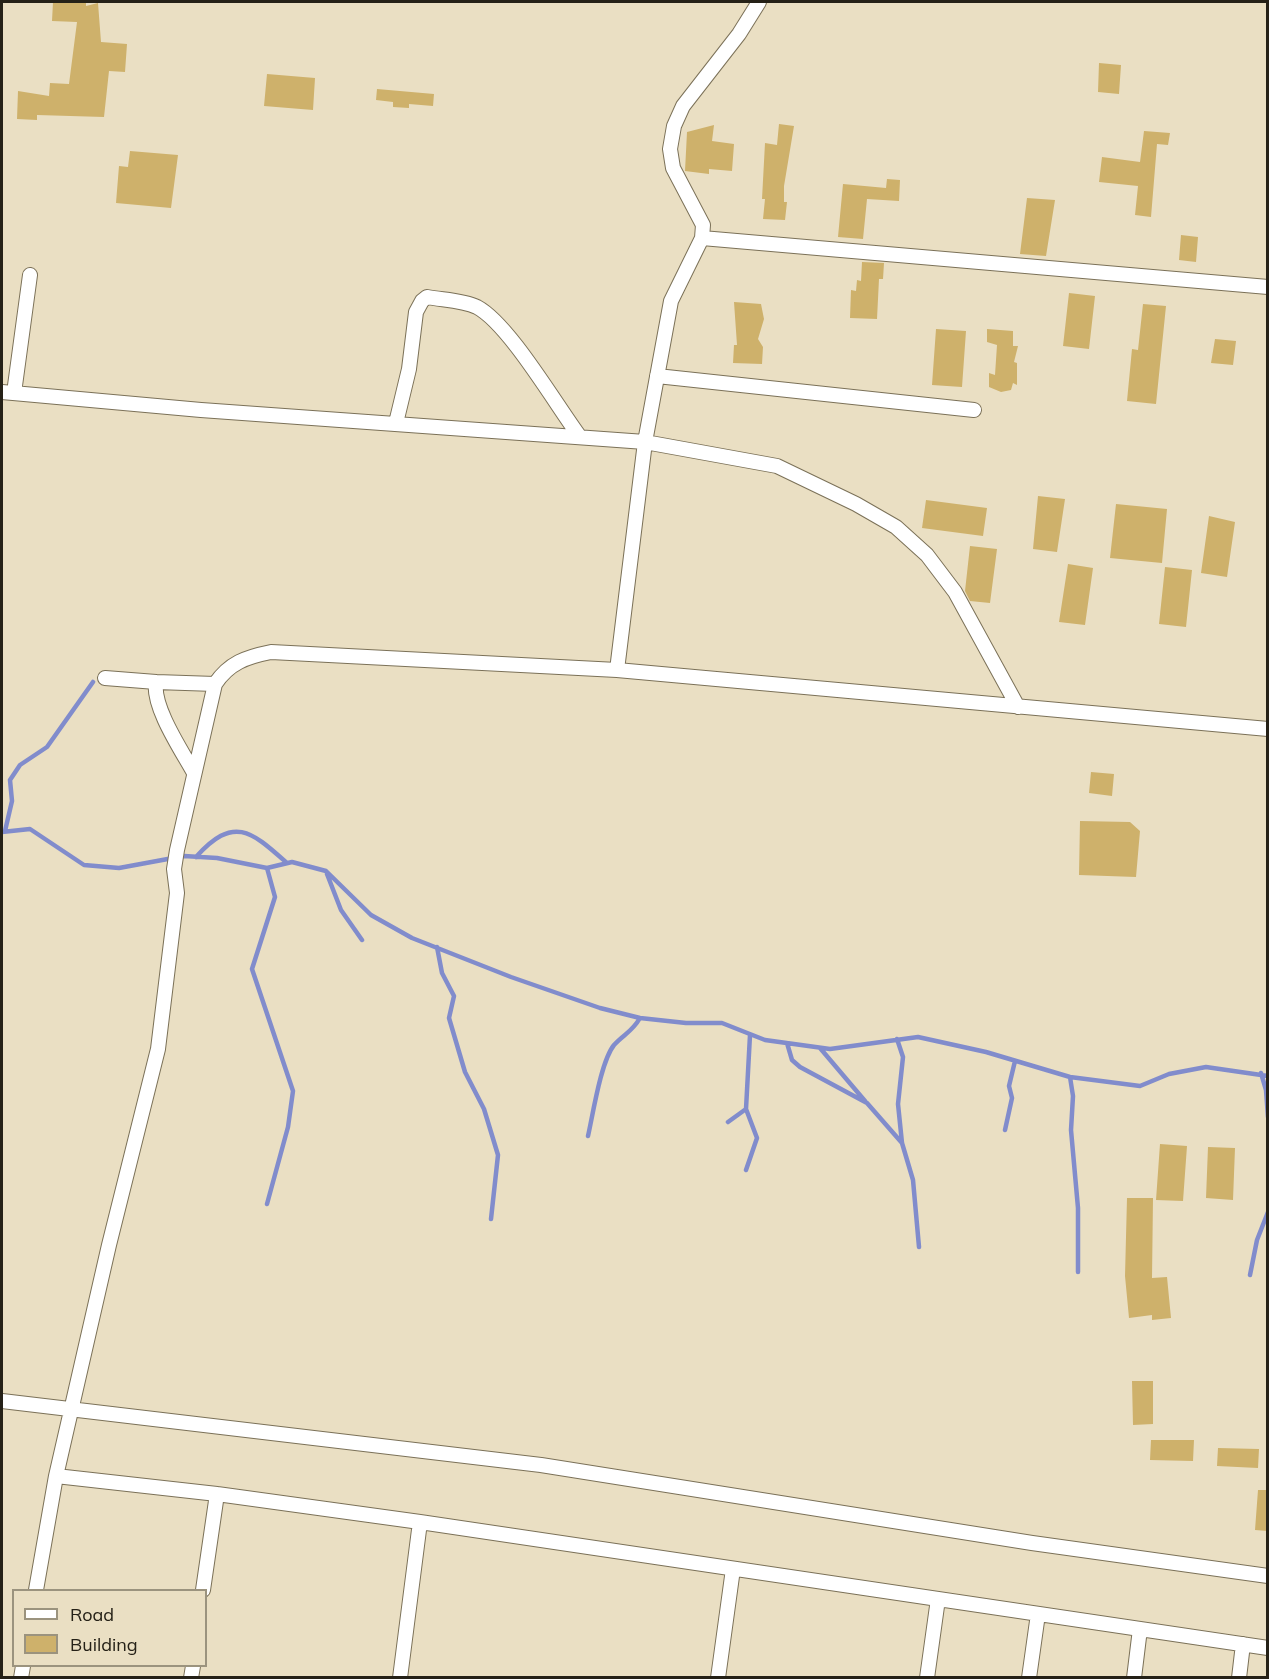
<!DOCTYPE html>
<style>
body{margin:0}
#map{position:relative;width:1269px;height:1679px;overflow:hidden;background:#eadfc3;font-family:Mulish,sans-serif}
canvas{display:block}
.frame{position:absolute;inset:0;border:3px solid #252117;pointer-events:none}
.legend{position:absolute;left:12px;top:1589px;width:195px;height:78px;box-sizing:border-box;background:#eadfc3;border:2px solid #9b937e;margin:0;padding:8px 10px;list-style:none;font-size:18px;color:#252117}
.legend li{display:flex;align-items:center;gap:12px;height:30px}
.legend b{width:30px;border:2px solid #9b937e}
</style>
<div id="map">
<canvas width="1269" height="1679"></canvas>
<div class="frame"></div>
<ul class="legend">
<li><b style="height:8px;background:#fff"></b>Road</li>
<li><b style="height:16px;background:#ceb16b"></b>Building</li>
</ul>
</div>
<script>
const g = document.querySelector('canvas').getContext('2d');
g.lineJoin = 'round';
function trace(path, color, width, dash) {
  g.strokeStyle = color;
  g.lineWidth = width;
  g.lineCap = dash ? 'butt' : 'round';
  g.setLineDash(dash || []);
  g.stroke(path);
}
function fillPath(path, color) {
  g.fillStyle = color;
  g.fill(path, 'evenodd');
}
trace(new Path2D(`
 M5,831L12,801L10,780L20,765L47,747L93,682
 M2,832L30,829L84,865L119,868L184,856L217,858L267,868L292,862L326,871L371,915L412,938L511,977L600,1008L640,1018L686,1023H722L765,1040L830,1049L918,1037L986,1052L1070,1077L1140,1086L1169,1074L1206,1067L1268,1076
 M196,857C234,815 251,831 287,863
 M267,868L275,897L252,969L293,1091L288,1127L267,1204
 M327,874L341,910L362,940
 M437,947L442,973L454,996L449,1018L465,1072L484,1109L498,1155L491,1219
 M897,1039L903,1057L898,1104L902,1143L913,1180L919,1247
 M787,1043L792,1060L800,1067L867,1103L902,1143
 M820,1048L865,1101
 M1261,1073L1266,1090L1268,1117
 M1070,1077L1073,1096L1071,1130L1078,1208V1272
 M728,1122L746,1109L750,1035
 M1005,1130L1012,1098L1009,1086L1015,1061
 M588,1136C593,1114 601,1061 614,1045C624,1034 632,1032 640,1018
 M746,1170L757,1138L746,1109
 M1250,1275L1257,1240L1268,1212`), '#818ccc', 4.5);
fillPath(new Path2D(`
 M53,2H86V6L98,3L101,42L127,44L125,72L109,71L104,117L37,115V120L17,119L18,91L49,96L50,83L69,84L77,22L52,21Z
 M1099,63L1121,65L1119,94L1098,92Z
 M267,74L315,78L313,110L264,106Z
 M377,89L434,94L433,106L409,104V108L393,107V102L376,100Z
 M779,124L794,126L784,186V202H787L785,220L763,219L765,199H762L765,143L777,145Z
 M714,125L712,141L734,144L732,171L709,169V174L685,171L687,132Z
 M1144,131L1170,133L1168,145L1157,144L1151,217L1135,215L1138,186L1099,182L1102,157L1140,162Z
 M130,151L178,155L171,208L116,203L119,166L128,167Z
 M887,179L900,180L899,201L867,199L863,239L838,237L843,184L886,188Z
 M1027,198L1055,200L1046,256L1020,254Z
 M1181,235L1198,237L1196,262L1179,260Z
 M862,262L884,263L883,279H879L877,319L850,318L851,290L856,291L857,280L861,281Z
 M1069,293L1095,296L1089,349L1063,346Z
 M734,302L761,304L764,319L758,339L763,347L762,364L733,363L734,345H737Z
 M1143,304L1166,306L1156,404L1127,401L1132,349L1138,350Z
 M936,329L966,331L962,387L932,385Z
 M987,329L1013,331V346H1018L1014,362L1017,363V385L1013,383L1011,390L1001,392L989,387V373L995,375L997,345L987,342Z
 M1215,339L1236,341L1233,365L1211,363Z
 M1038,496L1065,499L1057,552L1033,549Z
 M926,500L987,508L983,536L922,528Z
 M1116,504L1167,509L1162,563L1110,558Z
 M1209,516L1235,522L1227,577L1201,573Z
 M970,546L997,549L990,603L970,601L965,591Z
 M1068,564L1093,568L1085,625L1059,622Z
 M1165,567L1192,570L1186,627L1159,624Z
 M1091,772L1114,774L1112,796L1089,793Z
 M1080,821L1130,822L1140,831L1136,877L1079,875Z
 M1160,1144L1187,1146L1183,1201L1156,1200Z
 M1208,1147L1235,1148L1233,1200L1206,1198Z
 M1127,1198H1153L1152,1278L1167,1277L1171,1318L1152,1320V1315L1129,1318L1125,1276Z
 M1132,1381H1153V1424L1133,1425Z
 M1151,1440H1194L1193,1461L1150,1460Z
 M1218,1448L1259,1449L1258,1468L1217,1466Z
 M1258,1490H1268V1531L1255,1530Z`), '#ceb16b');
const street = new Path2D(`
 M702,238L1268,287
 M657,376L974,410
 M2,392L201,410L645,442L777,466L856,504L896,527L927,555L955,592L1018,707
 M14,393L30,275
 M396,423L409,369L416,312L422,301L427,297C443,300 463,300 477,307C509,324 556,405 580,437
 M617,670L645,442L671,301L702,238L703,225L673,168L670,149L674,126L683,106L739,34L759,2
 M105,678L156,682
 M194,773C182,751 152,707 156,682L215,684
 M2,1401L541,1465L1032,1543L1268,1576
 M56,1476L217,1494L420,1522L1268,1648
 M36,1590L56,1476L109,1245L158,1049L177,893L174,869L177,850L215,684C229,663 246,657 271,652L617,670L1268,729
 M203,1590L217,1494
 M21,1678L23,1666
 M191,1678L193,1666
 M400,1678L420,1522
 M718,1678L733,1569
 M927,1678L938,1599
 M1029,1678L1038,1614
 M1134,1678L1140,1629
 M1239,1678L1243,1644`);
trace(street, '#7b7158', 16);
trace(street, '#fff', 14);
</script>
